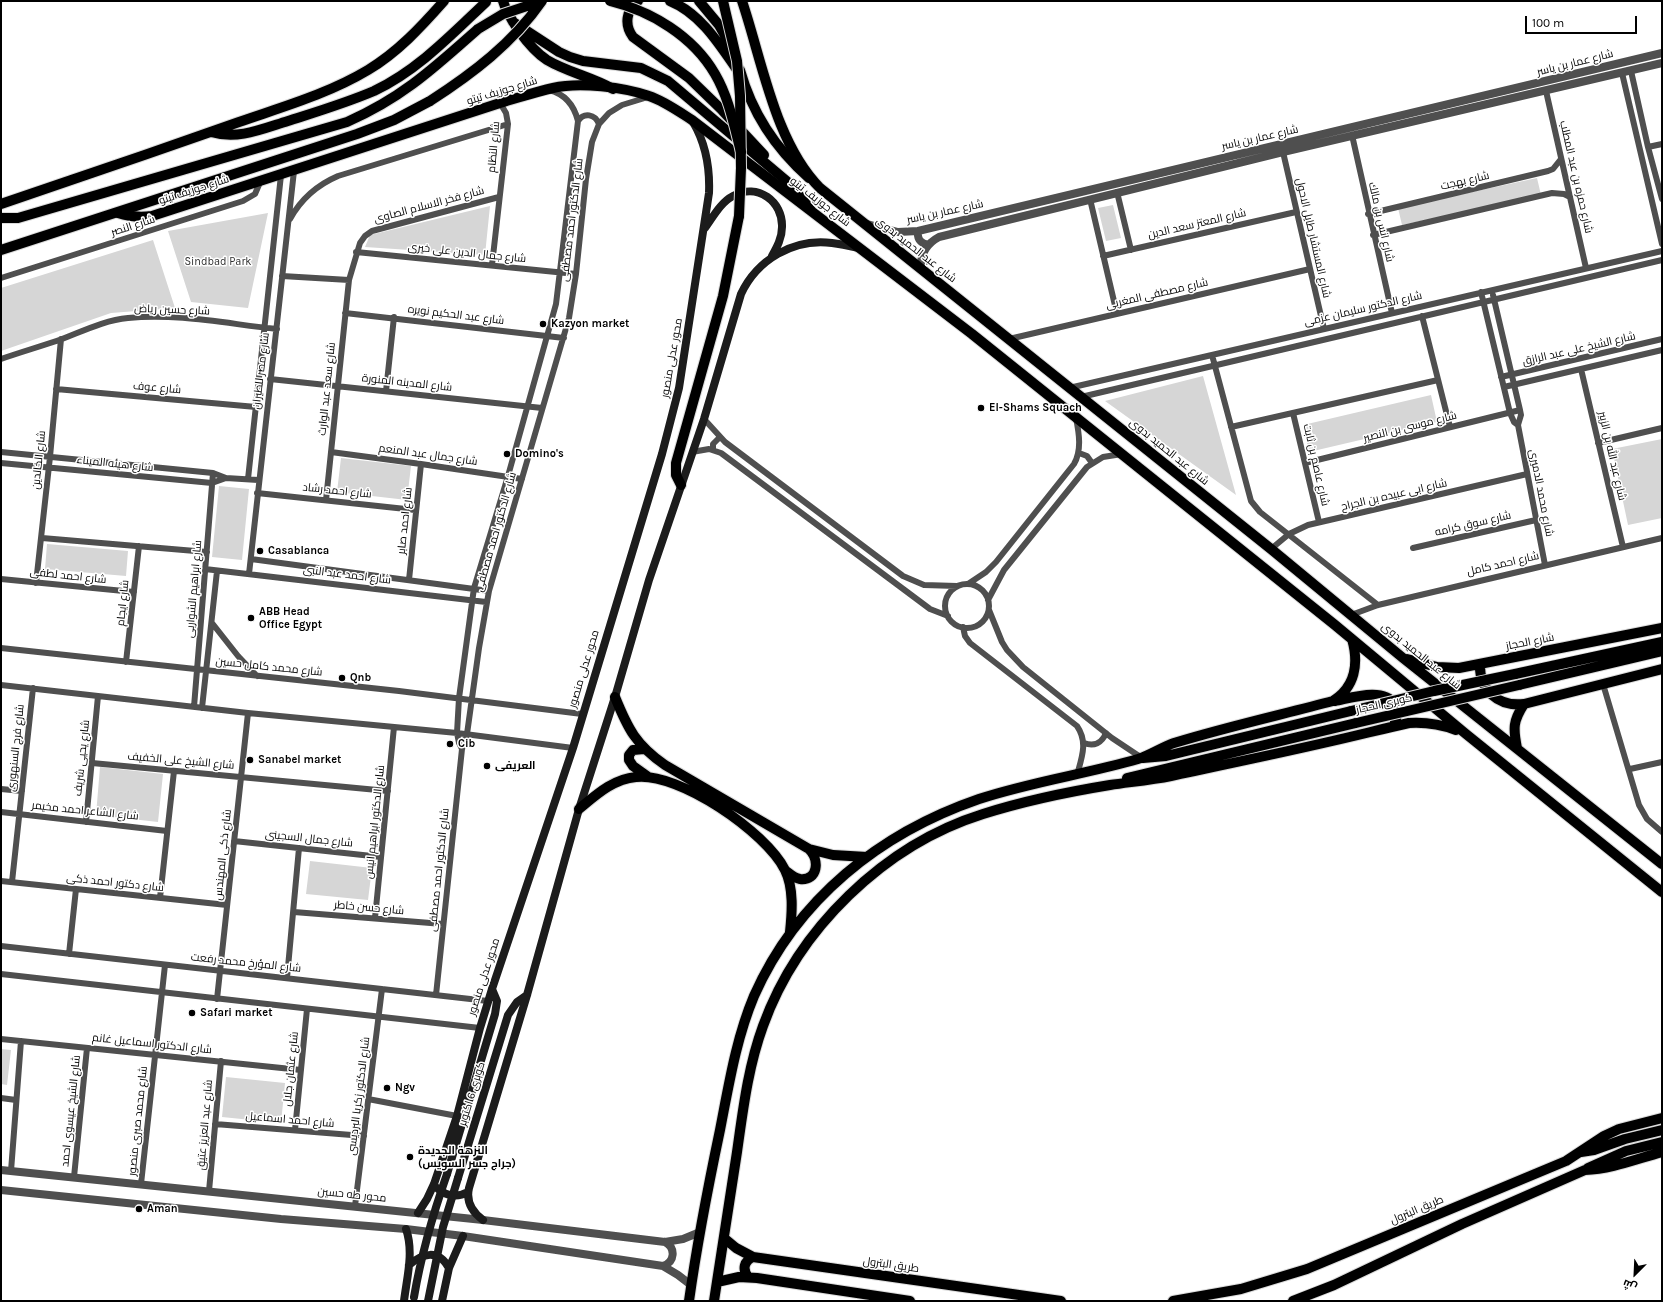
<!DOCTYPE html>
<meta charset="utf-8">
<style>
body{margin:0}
#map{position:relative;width:1663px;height:1302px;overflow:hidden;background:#fff;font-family:Karla,Cairo,sans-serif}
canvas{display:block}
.frame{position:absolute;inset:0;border:2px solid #000;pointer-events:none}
.north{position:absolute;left:1615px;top:1254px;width:40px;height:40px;-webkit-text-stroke:3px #fff;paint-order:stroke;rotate:204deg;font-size:11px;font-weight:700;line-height:16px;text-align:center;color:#000}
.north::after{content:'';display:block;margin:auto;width:14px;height:18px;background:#000;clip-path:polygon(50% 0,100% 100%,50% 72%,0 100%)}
.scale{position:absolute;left:1525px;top:16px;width:112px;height:18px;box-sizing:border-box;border:2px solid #000;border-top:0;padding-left:5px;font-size:12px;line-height:14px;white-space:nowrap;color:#000;-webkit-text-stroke:3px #fff;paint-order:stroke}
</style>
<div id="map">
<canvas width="1663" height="1302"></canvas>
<div class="frame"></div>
<div class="north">ش</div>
<div class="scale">100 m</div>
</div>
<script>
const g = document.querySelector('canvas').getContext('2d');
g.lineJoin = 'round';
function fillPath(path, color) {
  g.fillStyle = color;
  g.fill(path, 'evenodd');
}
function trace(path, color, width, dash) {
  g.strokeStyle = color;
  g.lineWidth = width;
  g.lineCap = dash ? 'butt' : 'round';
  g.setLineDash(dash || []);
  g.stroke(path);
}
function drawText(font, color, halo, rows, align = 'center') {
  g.font = font + ' Karla,Cairo,sans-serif';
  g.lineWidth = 3;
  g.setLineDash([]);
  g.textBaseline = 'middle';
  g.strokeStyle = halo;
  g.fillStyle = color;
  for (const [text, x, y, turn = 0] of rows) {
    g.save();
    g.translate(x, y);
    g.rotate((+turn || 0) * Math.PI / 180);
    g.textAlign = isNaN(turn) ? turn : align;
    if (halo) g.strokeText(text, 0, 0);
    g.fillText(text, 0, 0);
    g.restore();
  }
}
fillPath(new Path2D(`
 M1537,178L1541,195L1402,225L1398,208Z
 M1113,205L1121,238L1106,241L1098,208Z
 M490,206L485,255L365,247L370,235Z
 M268,213L248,308L191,302L168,231Z
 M153,240L175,308L111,313L1,351V288Z
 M1203,376L1236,495L1105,401Z
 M1431,395L1437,422L1309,452L1303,425Z
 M1662,439V518L1628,525L1612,449Z
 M341,458L411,466L407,500L337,492Z
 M219,486L249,489L242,560L212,557Z
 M47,544L128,551L126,576L45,569Z
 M100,767L163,774L158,822L96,815Z
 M310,861L372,868L368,900L306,894Z
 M1,1049L11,1050L7,1085L1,1084Z
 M226,1077L285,1083L281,1123L222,1117Z`), '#d6d6d6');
const primary = new Path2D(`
 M742,1C762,60 775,143 820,188L1271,549L1403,658L1662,864
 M118,213C130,217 139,218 152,216L500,103C518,98 535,92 553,88C579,82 624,87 649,96C664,101 678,111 692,120L972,334L1335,625L1466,734L1662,892
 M681,485L676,475V463L723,296L739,216
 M1407,659L1437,667L1459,668L1662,628
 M1480,664C1479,690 1498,707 1524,704
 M1515,674L1662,642
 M1519,685L1662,651
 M615,697C628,729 636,745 665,765L809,849L833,855L867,857
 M1335,701C1351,698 1384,687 1394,704C1398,709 1397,716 1395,722
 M1517,748C1513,728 1513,721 1524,704L1662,669
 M644,749L633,750L629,755V760L633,766L647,776
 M1143,758L1166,756L1351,711
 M1127,778L1356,723
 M579,809C596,795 613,779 636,777C679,772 766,832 785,870C794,888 792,913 790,932
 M786,871C790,874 794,878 800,879C818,881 820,860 809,849
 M1581,1152L1594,1150L1625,1139L1662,1130
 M1588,1168L1626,1151L1662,1142
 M724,1238L736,1248L753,1257L1061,1301
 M748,1277C742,1269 744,1261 753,1257
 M717,1282L739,1277L757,1278L910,1301
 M689,1301C697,1244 708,1187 720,1130C729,1084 736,1039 754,996C797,899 880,833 979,799C1030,782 1086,774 1138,759C1151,755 1162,747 1174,743C1226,727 1280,715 1333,701C1355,687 1359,664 1352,639
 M714,1301C722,1251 729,1202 737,1152C743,1110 748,1067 763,1026C798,929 884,845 983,814C1024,801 1067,792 1110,785C1130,782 1151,780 1171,776C1223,765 1276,754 1328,742C1355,736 1382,729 1409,723C1426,722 1440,724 1456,730
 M1173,1301L1241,1289L1307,1269L1566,1161L1604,1136L1619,1129L1662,1118
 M1293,1301L1334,1285L1462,1224L1585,1170C1612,1169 1636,1159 1662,1152`);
const trunk = new Path2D(`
 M503,1C506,12 513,22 519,31C527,42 536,53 547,60C567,72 592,77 613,89
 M638,1C626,10 624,25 633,37L689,78L722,110L764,155
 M670,1C702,14 721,47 740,74
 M699,1L719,25L732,48
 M513,22L559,52L570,57L583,61L641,68L668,81L789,183L810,209
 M740,70C752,113 776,149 809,178
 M211,132C238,140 262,129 288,121C316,112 346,103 374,91C418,70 451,35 486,2
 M1,204C80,177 160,150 239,122C282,107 328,94 368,70C398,52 421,27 444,1
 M1,218H18L347,122C402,98 434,68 478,29
 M1,250L357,134L394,120L430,101`);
trace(primary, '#dbdbdb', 12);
trace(trunk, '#dbdbdb', 12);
trace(new Path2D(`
 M1631,71L1648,147L1662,199
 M1622,73L1662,244
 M1546,91L1586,268
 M578,121C584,112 595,114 599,124
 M1352,135L1392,313
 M1648,147L1662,144
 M1283,152L1324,329
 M1117,192L1131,250
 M1090,199L1117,314
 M1368,214L1548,171L1553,169L1561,159
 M290,219C301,199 317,185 338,176L508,124
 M1373,235L1552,193L1564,194L1570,197
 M356,252L576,274
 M1103,256L1296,212
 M492,265L508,124L506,113L500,103
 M282,276L349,280
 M1,278L243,201L255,194L261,180
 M1481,292L1510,413L1514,422L1518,425
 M1493,295L1520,410L1521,415L1518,425L1545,565
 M345,313L564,338
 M1422,316L1450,427
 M1009,339L1310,269
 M1212,355L1251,501L1260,512L1378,605
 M1,359C21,352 42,346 62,339C83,331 105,320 128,318C178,313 228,324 277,329
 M1581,369L1623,547
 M1501,377L1662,339
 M270,379L542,408
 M1504,387L1662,350
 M1069,388L1662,251
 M56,389L256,407
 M386,391L394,317
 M1081,397L1662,260
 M1293,413L1319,522
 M704,419L725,442L903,576L924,585L957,586
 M1231,427L1438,380
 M1598,443L1662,428
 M713,450V444L720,437
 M1,452L213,473L226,478L258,480
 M331,452L421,464L522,479
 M692,452L709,449L721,453L930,609L948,616
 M1079,453L1087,456L1092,463
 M1,463L212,483L226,478
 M1305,463L1520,410
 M248,479L281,175
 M257,493L415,510
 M326,500L349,280L360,243L365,236L372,231L499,197
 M42,538L207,552
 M1413,548L1536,520
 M1271,549L1289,534L1308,525L1527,474
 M251,559L489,591
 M205,569L486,602
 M249,574L294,171
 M1,579L134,592
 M409,580L421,464
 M36,583L50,457L61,339
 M968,584L986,572L996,562L1074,464C1082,450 1079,433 1076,418
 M945 606a22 22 0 1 1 44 0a22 22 0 1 1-44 0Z
 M988,600L1004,570L1087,467L1103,457L1122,454
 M989,610L1002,642L1007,650L1023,667L1112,738L1142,758
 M1351,615L1378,605L1662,538
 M212,623L238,656L257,676
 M963,627L965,636L970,643L1077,726C1088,742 1082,757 1077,775
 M1,648L399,691L582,714
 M126,662L139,546
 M1603,684L1639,805L1647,819L1662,832
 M1,685L248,713L457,733L573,748
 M194,707L213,473
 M202,708L217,571
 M1084,743C1094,747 1102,743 1106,733
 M462,749L459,743L457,733L459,698L474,588L508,476L556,304L578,121C574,105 565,94 549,90
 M92,763L388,791
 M1630,769L1662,762
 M1,789L22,791
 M1,812L167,831
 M86,822L98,696
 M234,841L381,857
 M1,881L227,905
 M12,882L33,688
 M160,898L174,771
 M294,912L443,924
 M375,918L394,727
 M1,946L488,1001
 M69,954L76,889
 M1,974L480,1028
 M287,978L299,848
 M436,995L462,749L467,734L479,648L489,591L569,318L576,274L586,179L592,142L599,124L609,113L622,105L648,97
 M217,999L248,713
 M1,1039L301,1070
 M1,1098L16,1100
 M368,1099L457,1116
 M215,1124L364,1136
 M295,1130L307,1009
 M11,1171L21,1041
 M74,1177L87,1048
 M141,1184L165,965
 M209,1191L221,1061
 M355,1206L382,989`), '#4f4f4f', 6);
trace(new Path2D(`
 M867,224L898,232L918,231L1662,53
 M918,231C917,239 920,243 928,245
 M921,269C920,255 926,244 939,237L1283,152L1662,63
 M1,1170L483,1220L665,1242L683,1239L700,1232
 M1,1190L281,1219L406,1229L463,1236L663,1266L678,1275L691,1285
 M663,1266C675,1262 676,1248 665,1242`), '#4f4f4f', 8);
trace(new Path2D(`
 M705,228C713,217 721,202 733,196C758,182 783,202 782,227C782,238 777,247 772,256
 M447,1174L495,1014L497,1001L492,989
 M458,1178L508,1015L517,1002L527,995
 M437,1188C446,1196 457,1198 468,1192
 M418,1213L427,1199L434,1184L457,1116L480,1028L492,989L573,748L662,454L679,388L709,193C710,168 706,144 693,122
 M483,1220C472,1212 466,1201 469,1188L527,995L579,809L615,697L649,580L704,419L741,294C757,260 793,238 832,243C841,244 850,246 859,248
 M409,1265C423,1253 438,1249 449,1268
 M404,1301C407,1277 414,1252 406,1229
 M442,1301L449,1268L463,1236`), '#1c1c1c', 8);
trace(primary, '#000', 10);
trace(trunk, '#000', 10);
const primaryBridge = new Path2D(`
 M723,1L737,61L740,96L741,168L739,216
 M1351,711L1434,691L1515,674
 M1356,723L1519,685`);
const trunkBridge = new Path2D(`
 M610,1C651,11 693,36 715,74C729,98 734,125 741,152
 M478,29L503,14L542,1
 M430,101C472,74 513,43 542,1`);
trace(primaryBridge, '#dbdbdb', 12, []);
trace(trunkBridge, '#dbdbdb', 12, []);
trace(new Path2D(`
 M414,1297C421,1256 433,1214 447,1174
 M428,1301L443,1227L458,1178`), '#1c1c1c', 8);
trace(primaryBridge, '#000', 10);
trace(trunkBridge, '#000', 10);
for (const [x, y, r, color] of [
 [543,324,4,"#000"],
 [981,408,4,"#000"],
 [507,454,4,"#000"],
 [260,551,4,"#000"],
 [251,618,4,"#000"],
 [342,678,4,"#000"],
 [450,744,4,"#000"],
 [250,760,4,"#000"],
 [487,766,4,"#000"],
 [192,1013,4,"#000"],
 [387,1088,4,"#000"],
 [410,1157,4,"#000"],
 [139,1209,4,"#000"]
]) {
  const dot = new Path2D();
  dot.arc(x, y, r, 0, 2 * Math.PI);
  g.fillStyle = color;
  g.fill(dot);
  trace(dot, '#fff', 1.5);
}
drawText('11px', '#000', '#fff', [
 ["شارع عمار بن ياسر",1575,63,-14],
 ["شارع جوزيف تيتو",502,91,-17],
 ["شارع عمار بن ياسر",1260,138,-13],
 ["شارع النظام",494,147,-85],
 ["شارع حمزه بن عبد المطلب",1576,177,77],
 ["شارع بهجت",1465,181,-13],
 ["شارع جوزيف تيتو",194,190,-18],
 ["شارع جوزيف تيتو",820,202,38],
 ["شارع فخر الاسلام الصاوى",429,205,-15],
 ["شارع عمار بن ياسر",945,212,-12],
 ["شارع الدكتور احمد مصطفى",572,220,-83],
 ["شارع انس بن مالك",1381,222,77],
 ["شارع المعتز سعد الدين",1197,224,-13],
 ["شارع النصر",133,226,-18],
 ["شارع المستشار طايل الاحول",1313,238,77],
 ["شارع عبد الحميد بدوى",916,250,38],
 ["شارع جمال الدين على خيرى",467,253,6],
 ["شارع مصطفى المغربى",1157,294,-13],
 ["شارع الدكتور سليمان عزمى",1363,309,-13],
 ["شارع حسين رياض",172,310,2],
 ["شارع عبد الحكيم نويره",456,315,7],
 ["شارع الشيخ على عبد الرازق",1579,349,-13],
 ["محور عدلى منصور",672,358,-80],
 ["شارع مصر للطيران",261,371,-83],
 ["شارع المدينه المنورة",407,383,6],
 ["شارع عوف",157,388,5],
 ["شارع سعد عبد الوارث",327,389,-84],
 ["شارع موسى بن النصير",1410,427,-14],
 ["شارع عبد الحميد بدوى",1169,452,39],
 ["شارع جمال عبد المنعم",428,455,8],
 ["شارع عبد الله بن الزبير",1612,456,77],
 ["شارع الخالدين",39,460,-84],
 ["شارع هيئه الميناء",115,464,6],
 ["شارع عاصم بن ثابت",1316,465,77],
 ["شارع احمد رشاد",337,491,6],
 ["شارع محمد الدميرى",1541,493,79],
 ["شارع ابى عبيده بن الجراح",1394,495,-13],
 ["شارع احمد صابر",405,521,-84],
 ["شارع سوق كرامه",1473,524,-13],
 ["شارع الدكتور احمد مصطفى",496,532,-74],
 ["شارع احمد كامل",1503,564,-13],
 ["شارع احمد عبد النبى",347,575,7],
 ["شارع احمد لطفى",68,576,6],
 ["شارع ابراهيم الشواربى",194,589,-85],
 ["شارع ايجام",123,603,-84],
 ["شارع الحجاز",1530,642,-11],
 ["شارع عبد الحميد بدوى",1421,656,39],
 ["شارع محمد كامل حسين",269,667,6],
 ["محور عدلى منصور",584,669,-73],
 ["كوبرى الحجاز",1384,704,-13],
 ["شارع فرج السنهورى",16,748,-84],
 ["شارع يحيى شريف",82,758,-84],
 ["شارع الشيخ على الخفيف",181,761,5],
 ["شارع الشاعر احمد مخيمر",85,811,6],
 ["شارع الدكتور ابراهيم انيس",375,822,-84],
 ["شارع جمال السجينى",309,839,6],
 ["شارع ذكى المهندس",223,855,-84],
 ["شارع الدكتور احمد مصطفى",439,870,-84],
 ["شارع دكتور احمد ذكى",115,883,6],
 ["شارع حسن خاطر",369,908,5],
 ["شارع المؤرخ محمد رفعت",246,963,6],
 ["محور عدلى منصور",484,977,-72],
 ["شارع الدكتور اسماعيل غانم",152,1044,6],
 ["شارع عثمان جلال",291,1069,-84],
 ["كوبرى 6 اكتوبر",472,1094,-73],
 ["شارع الدكتور زكريا البرديسى",359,1096,-83],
 ["شارع الشيخ عيسوى احمد",71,1111,-84],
 ["شارع احمد اسماعيل",290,1120,5],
 ["شارع محمد صبرى منصور",138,1121,-84],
 ["شارع عبد العزيز عتيق",205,1125,-85],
 ["محور طه حسين",352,1195,6],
 ["طريق البترول",1417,1210,-23],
 ["طريق البترول",891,1265,8]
]);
drawText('11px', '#2d2d2d', '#fff', [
 ["Sindbad Park",218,262]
]);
drawText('bold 11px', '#000', '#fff', [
 ["Kazyon market",551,324],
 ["El-Shams Squach",989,408],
 ["Domino's",515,454],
 ["Casablanca",268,551],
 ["ABB Head",259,612],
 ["Office Egypt",259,625],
 ["Qnb",350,678],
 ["Cib",458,744],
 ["Sanabel market",258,760],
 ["العريفى",495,766],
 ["Safari market",200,1013],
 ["Ngv",395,1088],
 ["النزهة الجديدة",418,1151],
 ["(جراج جسر السويس)",418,1164],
 ["Aman",147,1209]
], 'left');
</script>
